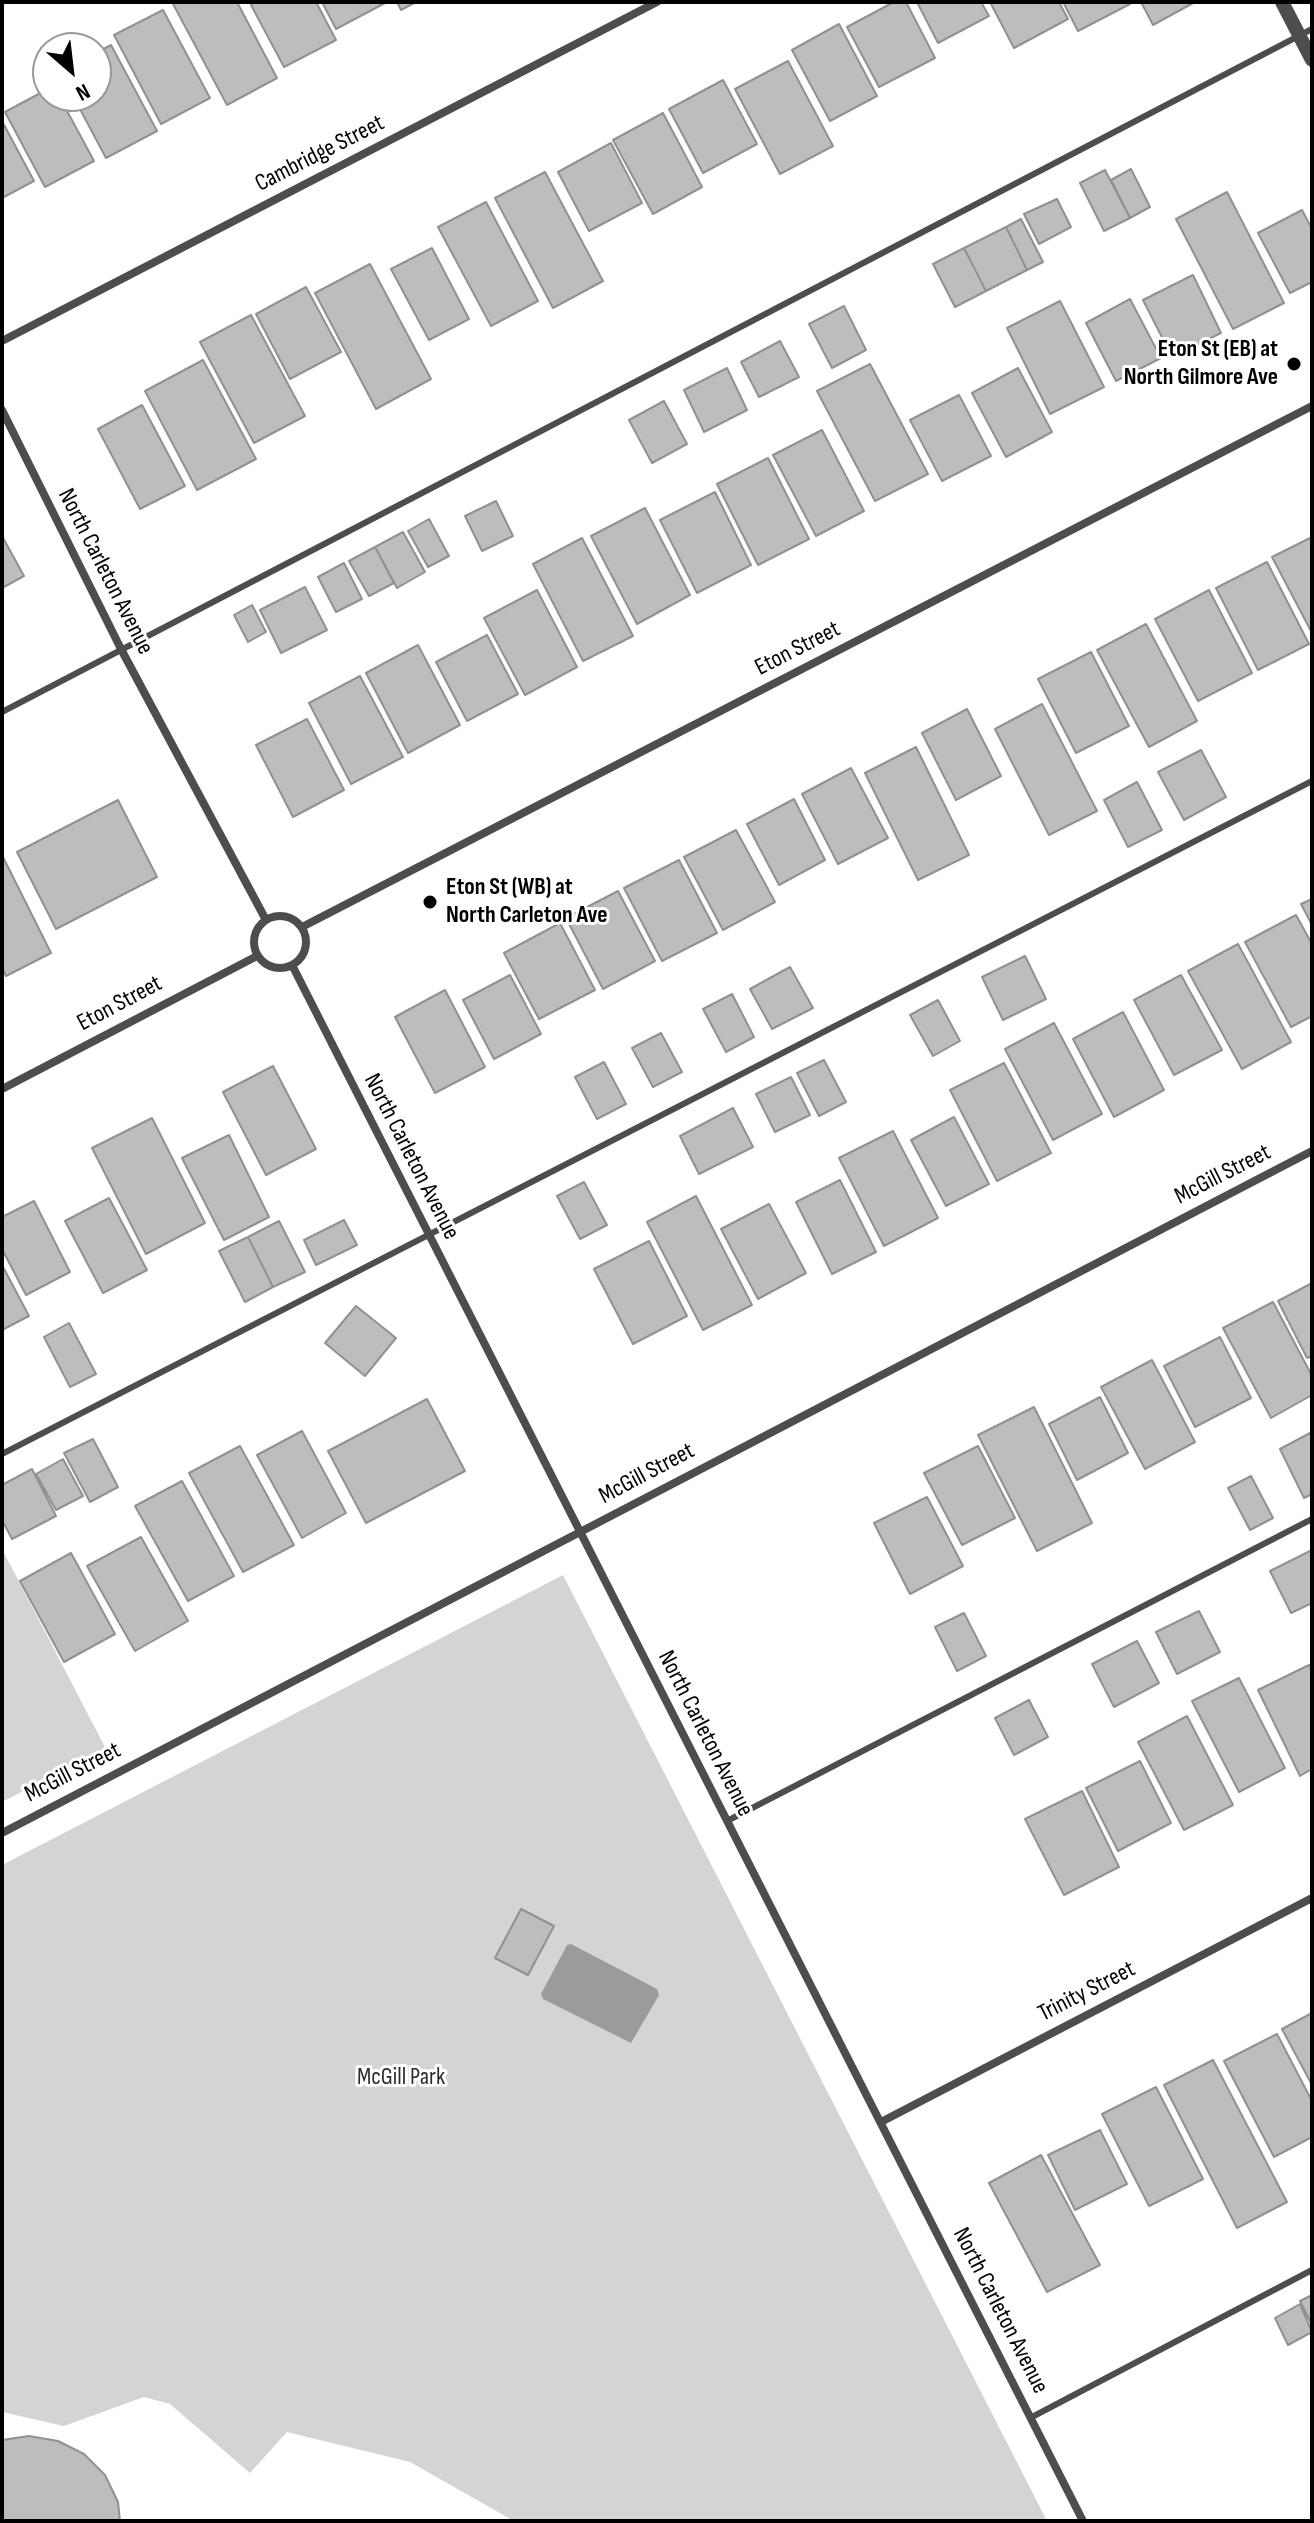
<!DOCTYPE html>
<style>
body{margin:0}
#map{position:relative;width:1314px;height:2523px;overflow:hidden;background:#fff;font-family:"Sofia Sans Condensed",sans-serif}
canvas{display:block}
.frame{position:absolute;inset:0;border:4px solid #000;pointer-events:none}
.north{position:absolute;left:32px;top:32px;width:80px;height:80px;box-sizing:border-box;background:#fff;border:2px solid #999;border-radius:50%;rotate:152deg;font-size:22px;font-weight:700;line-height:32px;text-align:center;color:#000}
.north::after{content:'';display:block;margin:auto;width:28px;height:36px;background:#000;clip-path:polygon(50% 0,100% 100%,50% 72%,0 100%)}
</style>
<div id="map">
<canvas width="1314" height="2523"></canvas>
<div class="frame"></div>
<div class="north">N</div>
</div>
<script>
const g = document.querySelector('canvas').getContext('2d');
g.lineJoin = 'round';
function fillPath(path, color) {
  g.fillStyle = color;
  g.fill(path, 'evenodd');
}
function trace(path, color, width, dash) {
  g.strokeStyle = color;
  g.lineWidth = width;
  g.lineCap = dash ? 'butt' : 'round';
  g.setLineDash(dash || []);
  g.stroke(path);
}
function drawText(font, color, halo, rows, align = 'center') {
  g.font = font + ' "Sofia Sans Condensed",sans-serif';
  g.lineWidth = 6;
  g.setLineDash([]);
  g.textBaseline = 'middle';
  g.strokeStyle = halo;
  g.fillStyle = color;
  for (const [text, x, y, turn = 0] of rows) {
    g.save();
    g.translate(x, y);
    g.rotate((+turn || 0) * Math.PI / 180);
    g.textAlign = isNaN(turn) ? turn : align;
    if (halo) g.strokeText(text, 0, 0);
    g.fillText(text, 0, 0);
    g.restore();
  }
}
fillPath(new Path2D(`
 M2,1549L106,1749L2,1802Z
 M563,1575L1047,2521H514L410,2462L287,2432L250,2473L170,2404L144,2397L64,2426L2,2412V1865Z`), '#d4d4d4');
fillPath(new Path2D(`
 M571,1944L657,1989L659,1995L631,2043L543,1999L541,1994L567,1945Z`), '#9b9b9b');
const building = new Path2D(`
 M172,2H237L277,78L227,105Z
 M256,2H316L336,40L284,67L251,5Z
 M322,2H387L336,29Z
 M397,2H416L401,10Z
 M894,2H906L935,58L879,87L847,27Z
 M917,2H981L989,16L938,43Z
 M990,2H1059L1068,19L1014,48Z
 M1063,2H1129L1130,4L1078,31Z
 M1141,2H1195L1153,25Z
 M163,10L210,98L161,124L114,35Z
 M839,24L877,96L830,121L792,50Z
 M111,45L157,131L106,158L73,96H96V53Z
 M788,61L833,146L780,174L735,89Z
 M723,80L757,144L703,173L669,109Z
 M48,89V96H59L94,161L45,187L5,112Z
 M663,113L702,187L653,214L613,140Z
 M2,121L34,181L2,198Z
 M611,143L642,203L589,231L558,172Z
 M1131,169L1150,207L1130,218L1111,180Z
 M1105,170L1130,218L1104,231L1080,183Z
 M545,172L603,281L553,308L495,198Z
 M1227,192L1284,303L1233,329L1176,219Z
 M1057,199L1071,227L1039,244L1024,214Z
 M486,202L538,301L491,326L438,227Z
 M1302,210L1312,229V282L1290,293L1258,233Z
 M1021,219L1043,262L1027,270L1006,227Z
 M1006,227L1027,270L986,291L964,248Z
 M432,248L469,319L429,340L391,269Z
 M964,248L986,291L955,307L933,264Z
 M370,264L431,379L376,409L315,293Z
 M1193,275L1221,333L1172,357L1143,300Z
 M306,287L341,352L290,379L256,314Z
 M1130,299L1161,358L1116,381L1086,323Z
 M1060,301L1104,387L1050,414L1007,328Z
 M844,306L866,350L832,368L809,324Z
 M251,315L305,416L254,443L200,342Z
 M780,341L799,377L759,397L741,362Z
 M203,360L256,459L197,490L145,391Z
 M870,364L928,474L875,501L817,391Z
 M727,368L747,410L704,432L684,390Z
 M1018,368L1052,432L1006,457L972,393Z
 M959,395L991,456L942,481L910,420Z
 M664,401L687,444L652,463L629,420Z
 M142,405L185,486L140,509L98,429Z
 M822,430L864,511L816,536L773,455Z
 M768,458L809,539L758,565L717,484Z
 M715,492L751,565L697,593L660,520Z
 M496,501L513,536L482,551L465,516Z
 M645,508L690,595L637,624L591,536Z
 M429,519L449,556L428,567L408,531Z
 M403,532L425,572L397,588L375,547Z
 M2,536L24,576L2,588Z
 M1312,537V633L1272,557Z
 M582,538L633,636L583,661L533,564Z
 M375,547L394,583L369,596L349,561Z
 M1267,562L1309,644L1258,670L1216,588Z
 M344,563L362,599L336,612L318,577Z
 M305,587L327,630L281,653L260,610Z
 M537,590L577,667L525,695L484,618Z
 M1209,590L1252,673L1198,701L1155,619Z
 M252,605L266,632L248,642L234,615Z
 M1146,624L1197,721L1149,747L1097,650Z
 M487,635L518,694L467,721L436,662Z
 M418,645L460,725L408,753L366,673Z
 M1091,652L1129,726L1076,753L1038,679Z
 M360,676L403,757L351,784L309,703Z
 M1042,704L1097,811L1049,835L995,729Z
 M967,709L1001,776L956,800L922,733Z
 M307,719L344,790L293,817L256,745Z
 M916,747L969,855L918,880L865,773Z
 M1201,750L1226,797L1184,820L1158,772Z
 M851,768L888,838L838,864L802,794Z
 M1137,782L1162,830L1128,847L1104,800Z
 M794,799L825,860L779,885L747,824Z
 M118,800L157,877L56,929L17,852Z
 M736,830L775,902L723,930L684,857Z
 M2,855L51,953L6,976L2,967Z
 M679,860L717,933L662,961L624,888Z
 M618,891L655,961L603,989L566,918Z
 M1312,899V925L1301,904Z
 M1296,915L1312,944V1016L1291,1027L1245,942Z
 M560,923L595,990L539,1019L504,953Z
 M1238,944L1291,1042L1242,1069L1188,971Z
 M1025,956L1046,999L1003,1020L982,977Z
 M790,967L813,1008L772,1029L750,989Z
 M510,975L541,1034L494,1059L463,1000Z
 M1181,975L1222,1050L1174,1075L1134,1000Z
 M445,990L485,1067L435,1093L395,1017Z
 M732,994L754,1037L726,1052L703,1009Z
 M938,1000L960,1041L933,1056L910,1015Z
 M1123,1012L1164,1090L1114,1117L1073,1039Z
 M1054,1023L1102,1114L1053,1140L1005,1049Z
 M661,1033L682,1072L653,1087L632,1048Z
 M824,1060L846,1102L819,1116L797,1073Z
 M604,1062L626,1104L597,1119L575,1077Z
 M1004,1063L1051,1153L997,1181L950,1090Z
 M273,1066L316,1149L266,1175L223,1092Z
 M791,1077L810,1115L775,1132L756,1094Z
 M733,1108L753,1147L699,1174L680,1136Z
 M954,1117L989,1184L946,1206L911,1140Z
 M152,1118L205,1223L146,1254L92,1148Z
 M893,1131L938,1218L884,1246L839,1158Z
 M229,1135L269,1217L224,1240L182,1158Z
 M840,1180L876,1252L832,1274L796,1202Z
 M584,1182L607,1225L580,1239L557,1196Z
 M696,1196L752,1305L703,1330L647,1222Z
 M109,1198L147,1270L103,1293L65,1221Z
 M34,1201L70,1272L26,1295L2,1249V1217Z
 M769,1204L806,1273L758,1299L721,1229Z
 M344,1220L357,1245L316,1265L304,1240Z
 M279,1221L305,1272L273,1287L248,1237Z
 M248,1237L273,1287L245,1302L219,1251Z
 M649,1241L687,1316L633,1344L594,1269Z
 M2,1265L29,1316L2,1330Z
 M1312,1283V1356L1307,1358L1278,1301Z
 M1273,1302L1312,1376V1395L1271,1418L1223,1328Z
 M356,1306L396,1338L365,1376L325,1343Z
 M69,1323L96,1374L70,1387L44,1337Z
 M1220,1337L1251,1398L1195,1427L1164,1366Z
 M1152,1360L1195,1442L1145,1469L1101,1387Z
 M1100,1397L1128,1453L1077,1480L1049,1424Z
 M427,1399L465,1471L366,1523L328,1451Z
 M1034,1407L1092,1523L1037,1551L978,1435Z
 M302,1431L346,1513L302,1538L257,1455Z
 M1312,1432V1494L1304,1498L1280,1449Z
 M93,1439L118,1487L90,1502L64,1453Z
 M240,1446L294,1545L243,1572L189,1473Z
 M978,1446L1015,1518L962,1545L924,1473Z
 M63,1459L83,1496L56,1510L36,1474Z
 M32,1469L56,1516L12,1539L2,1520V1485Z
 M1251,1476L1273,1518L1250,1530L1228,1488Z
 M182,1481L234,1576L188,1601L135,1506Z
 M927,1497L963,1566L910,1594L874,1523Z
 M141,1537L188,1621L135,1651L87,1566Z
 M1312,1550V1603L1291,1613L1270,1571Z
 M71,1553L115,1634L64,1662L20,1581Z
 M1199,1611L1220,1652L1177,1674L1156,1632Z
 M964,1613L986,1656L957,1671L935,1627Z
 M1137,1641L1159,1683L1114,1707L1092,1664Z
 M1309,1665L1312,1671V1769L1300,1776L1258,1690Z
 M1239,1678L1285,1768L1239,1792L1192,1701Z
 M1029,1700L1048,1737L1014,1755L995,1718Z
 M1187,1716L1233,1805L1184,1830L1138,1742Z
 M1140,1761L1171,1823L1118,1851L1086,1788Z
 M1082,1791L1119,1867L1064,1895L1025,1819Z
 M521,1909L554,1926L528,1975L495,1958Z
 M1312,2013V2085L1282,2029Z
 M1277,2034L1312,2101V2137L1274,2157L1224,2061Z
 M1213,2060L1287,2202L1237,2228L1164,2085Z
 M1156,2087L1203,2179L1149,2206L1102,2114Z
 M1100,2130L1127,2184L1075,2210L1048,2155Z
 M1041,2155L1100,2265L1047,2292L989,2183Z
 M1312,2295V2325L1300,2301Z
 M1300,2304L1312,2332L1288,2345L1275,2318Z
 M29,2436L58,2441L84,2454L105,2475L118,2502L120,2521H2V2440Z`);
fillPath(building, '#bdbdbd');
trace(building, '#919191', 2);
trace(new Path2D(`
 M2,712L1312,29
 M2,1454L1312,781
 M727,1821L1312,1519
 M1032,2417L1312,2270`), '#4d4d4d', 6);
trace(new Path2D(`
 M2,341L657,2
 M2,410L122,651L266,920
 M254 942a26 26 0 1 1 52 0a26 26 0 1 1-52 0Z
 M302,927L1312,406
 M292,965L1083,2521
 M2,1089L257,956
 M2,1833L1312,1151
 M881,2122L1312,1898`), '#4d4d4d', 8);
trace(new Path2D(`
 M1282,2L1312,60`), '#4d4d4d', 14);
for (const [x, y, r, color] of [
 [1294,364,8,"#000"],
 [430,902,8,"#000"]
]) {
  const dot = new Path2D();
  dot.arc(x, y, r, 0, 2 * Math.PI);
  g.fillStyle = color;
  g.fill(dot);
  trace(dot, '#fff', 3);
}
drawText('24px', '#000', '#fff', [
 ["Cambridge Street",320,154,-27],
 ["North Carleton Avenue",105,572,63],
 ["Eton Street",798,649,-27],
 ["Eton Street",120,1004,-28],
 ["North Carleton Avenue",411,1157,63],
 ["McGill Street",1223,1175,-27],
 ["McGill Street",647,1474,-28],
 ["North Carleton Avenue",705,1734,63],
 ["McGill Street",73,1773,-27],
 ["Trinity Street",1087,1992,-27],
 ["North Carleton Avenue",1000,2311,63]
]);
drawText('bold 24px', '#000', '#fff', [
 ["Eton St (EB) at",1278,350],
 ["North Gilmore Ave",1278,378],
 ["Eton St (WB) at",446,888,"left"],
 ["North Carleton Ave",446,916,"left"]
], 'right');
drawText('24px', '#2b2b2b', '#fff', [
 ["McGill Park",401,2078]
]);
</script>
